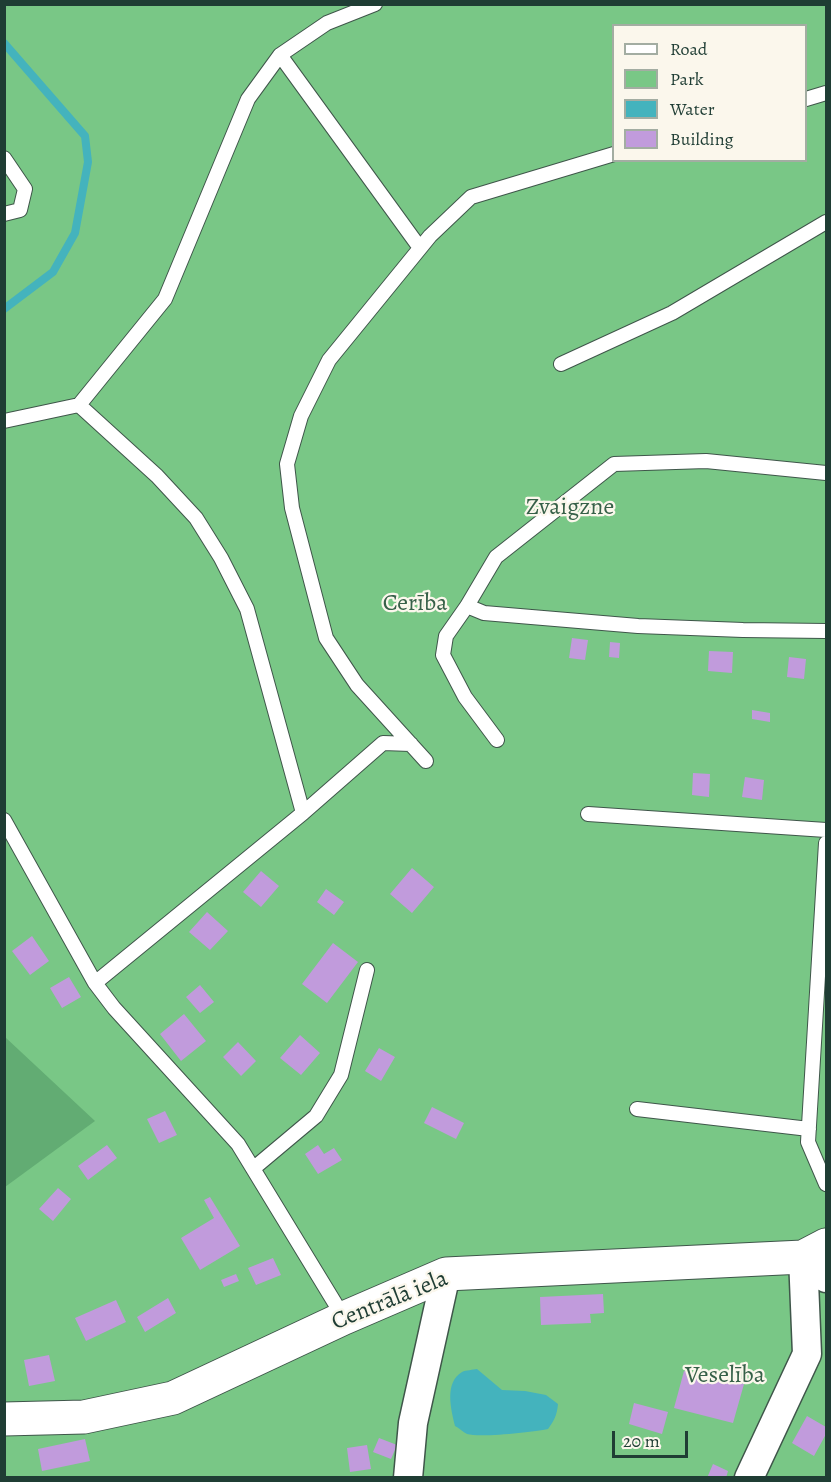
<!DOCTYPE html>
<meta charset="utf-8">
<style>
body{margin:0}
#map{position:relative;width:831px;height:1482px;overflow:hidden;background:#f5e1c6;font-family:Alegreya,serif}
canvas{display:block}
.frame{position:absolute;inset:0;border:6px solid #1f3d34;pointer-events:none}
.legend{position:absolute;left:612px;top:24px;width:195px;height:138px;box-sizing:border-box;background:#fbf7ec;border:2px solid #a3ada2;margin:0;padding:8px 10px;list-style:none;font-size:18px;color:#1f3d34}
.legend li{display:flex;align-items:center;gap:12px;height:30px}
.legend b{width:30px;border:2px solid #a3ada2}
.scale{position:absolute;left:612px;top:1431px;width:76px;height:27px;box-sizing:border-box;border:3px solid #1f3d34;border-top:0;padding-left:8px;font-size:18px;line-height:21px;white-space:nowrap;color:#1f3d34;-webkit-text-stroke:4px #fbf7ec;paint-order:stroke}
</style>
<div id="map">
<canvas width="831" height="1482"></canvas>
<div class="frame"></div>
<ul class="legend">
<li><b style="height:8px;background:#fff"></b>Road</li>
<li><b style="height:16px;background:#79c786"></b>Park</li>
<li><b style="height:16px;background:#44b3bd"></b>Water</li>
<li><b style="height:16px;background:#c19bdc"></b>Building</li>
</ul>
<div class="scale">20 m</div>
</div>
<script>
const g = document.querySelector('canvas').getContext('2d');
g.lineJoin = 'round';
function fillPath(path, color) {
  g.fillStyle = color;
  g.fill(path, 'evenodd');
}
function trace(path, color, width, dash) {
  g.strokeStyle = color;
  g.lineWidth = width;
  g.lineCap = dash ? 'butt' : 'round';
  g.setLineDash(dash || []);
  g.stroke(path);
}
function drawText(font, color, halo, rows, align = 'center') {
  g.font = font + ' Alegreya,serif';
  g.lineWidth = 4.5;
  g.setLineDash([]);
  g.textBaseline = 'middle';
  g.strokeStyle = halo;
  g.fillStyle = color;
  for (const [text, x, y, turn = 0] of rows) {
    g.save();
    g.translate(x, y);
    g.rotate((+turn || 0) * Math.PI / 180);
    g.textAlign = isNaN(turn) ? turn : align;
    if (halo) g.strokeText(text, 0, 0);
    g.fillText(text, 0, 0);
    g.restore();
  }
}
fillPath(new Path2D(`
 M5,5H826V1477L5,1478ZM614,26H806V160H614Z`), '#79c786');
fillPath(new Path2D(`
 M5,1037L95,1121L5,1187H4Z`), '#62ac73');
fillPath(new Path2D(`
 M477,1369L502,1390L525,1391L546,1395L558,1404C557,1415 554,1421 548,1429C533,1432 480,1438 467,1434C463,1432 459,1428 455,1426C451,1409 444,1383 462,1372C466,1370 473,1370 477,1369Z`), '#44b3bd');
trace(new Path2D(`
 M4,43L85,136L88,162L75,233L53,272L4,309`), '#44b3bd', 8);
fillPath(new Path2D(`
 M572,638L588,640L585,660L569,658Z
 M610,642L620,643L619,658L609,657Z
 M709,651L733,652L732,673L708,671Z
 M789,657L806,659L804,679L787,677Z
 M752,710L770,713V722L752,719Z
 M693,773L710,774L709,797L692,795Z
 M745,777L764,780L762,800L742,797Z
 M412,868L434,887L412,913L390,894Z
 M261,871L279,886L261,907L243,892Z
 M326,889L344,902L334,915L317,902Z
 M207,912L228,931L210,950L189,932Z
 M32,936L49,961L30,975L12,951Z
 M333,943L358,962L327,1003L302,984Z
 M69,977L81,997L62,1008L50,988Z
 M200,985L214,1002L200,1013L186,997Z
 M184,1014L206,1041L181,1061L160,1034Z
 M300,1035L320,1053L301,1075L280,1058Z
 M238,1042L256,1061L241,1076L223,1057Z
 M379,1048L395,1057L381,1081L365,1071Z
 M432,1107L464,1123L456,1139L424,1123Z
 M165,1111L177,1135L159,1143L147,1119Z
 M107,1145L117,1158L88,1180L78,1166Z
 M318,1145L324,1154L334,1148L342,1160L318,1174L305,1154Z
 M58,1188L71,1199L53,1221L39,1209Z
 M210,1197L240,1246L200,1270L181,1238L214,1218L204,1200Z
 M273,1258L281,1275L256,1285L248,1268Z
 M236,1274L239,1281L224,1287L221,1280Z
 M603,1294L604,1313L590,1314L591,1323L541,1325L540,1297Z
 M168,1298L176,1313L145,1332L137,1317Z
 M116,1300L126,1322L86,1341L75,1318Z
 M49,1355L55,1381L29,1386L24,1360Z
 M684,1371L744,1384L733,1423L674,1408Z
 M634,1403L668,1412L662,1434L629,1424Z
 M807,1416L826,1427V1434L814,1456L792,1443Z
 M379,1438L397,1445L391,1459L373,1452Z
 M85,1439L90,1461L42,1471L38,1449Z
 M367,1445L371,1469L350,1472L347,1448Z
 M713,1464L728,1471L726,1478H707Z`), '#c19bdc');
const service = new Path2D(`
 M280,55L420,248
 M806,99L826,93
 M4,158L25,189L20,210L4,214
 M561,364L672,313L826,222
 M79,405L157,476L196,518L221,558L247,609L303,813
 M4,421L79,405L165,299L248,99L280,55L327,23L375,4
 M467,606L484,613L638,626L743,630L826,631
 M497,740L465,697L443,655L446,636L467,606L496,557L614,464L706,461L826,473
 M426,761L357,685L326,638L292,508L287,464L301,416L329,360L430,236L471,197L614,154
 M588,814L826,830
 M4,820L95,983L114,1008L238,1144L344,1318
 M826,843L808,1142L826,1184
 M95,983L303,813L383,743L411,744
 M637,1109L809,1129
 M254,1168L316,1116L341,1075L367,970`);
const minor = new Path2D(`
 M408,1478L413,1423L446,1274
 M749,1478L807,1354L803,1257L826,1278`);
const tertiary = new Path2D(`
 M4,1419L84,1417L173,1398L344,1318L446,1274L803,1257L826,1245`);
trace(service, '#3f564a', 16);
trace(minor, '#3f564a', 31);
trace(tertiary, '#3f564a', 35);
trace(service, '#fff', 14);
trace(minor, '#fff', 28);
trace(tertiary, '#fff', 33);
drawText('24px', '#366048', '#fbf7ec', [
 ["Zvaigzne",570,508],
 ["Cerība",415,604],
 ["Veselība",725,1376]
]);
drawText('24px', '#1f3d34', '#fbf7ec', [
 ["Centrālā iela",390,1301,-22]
]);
</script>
